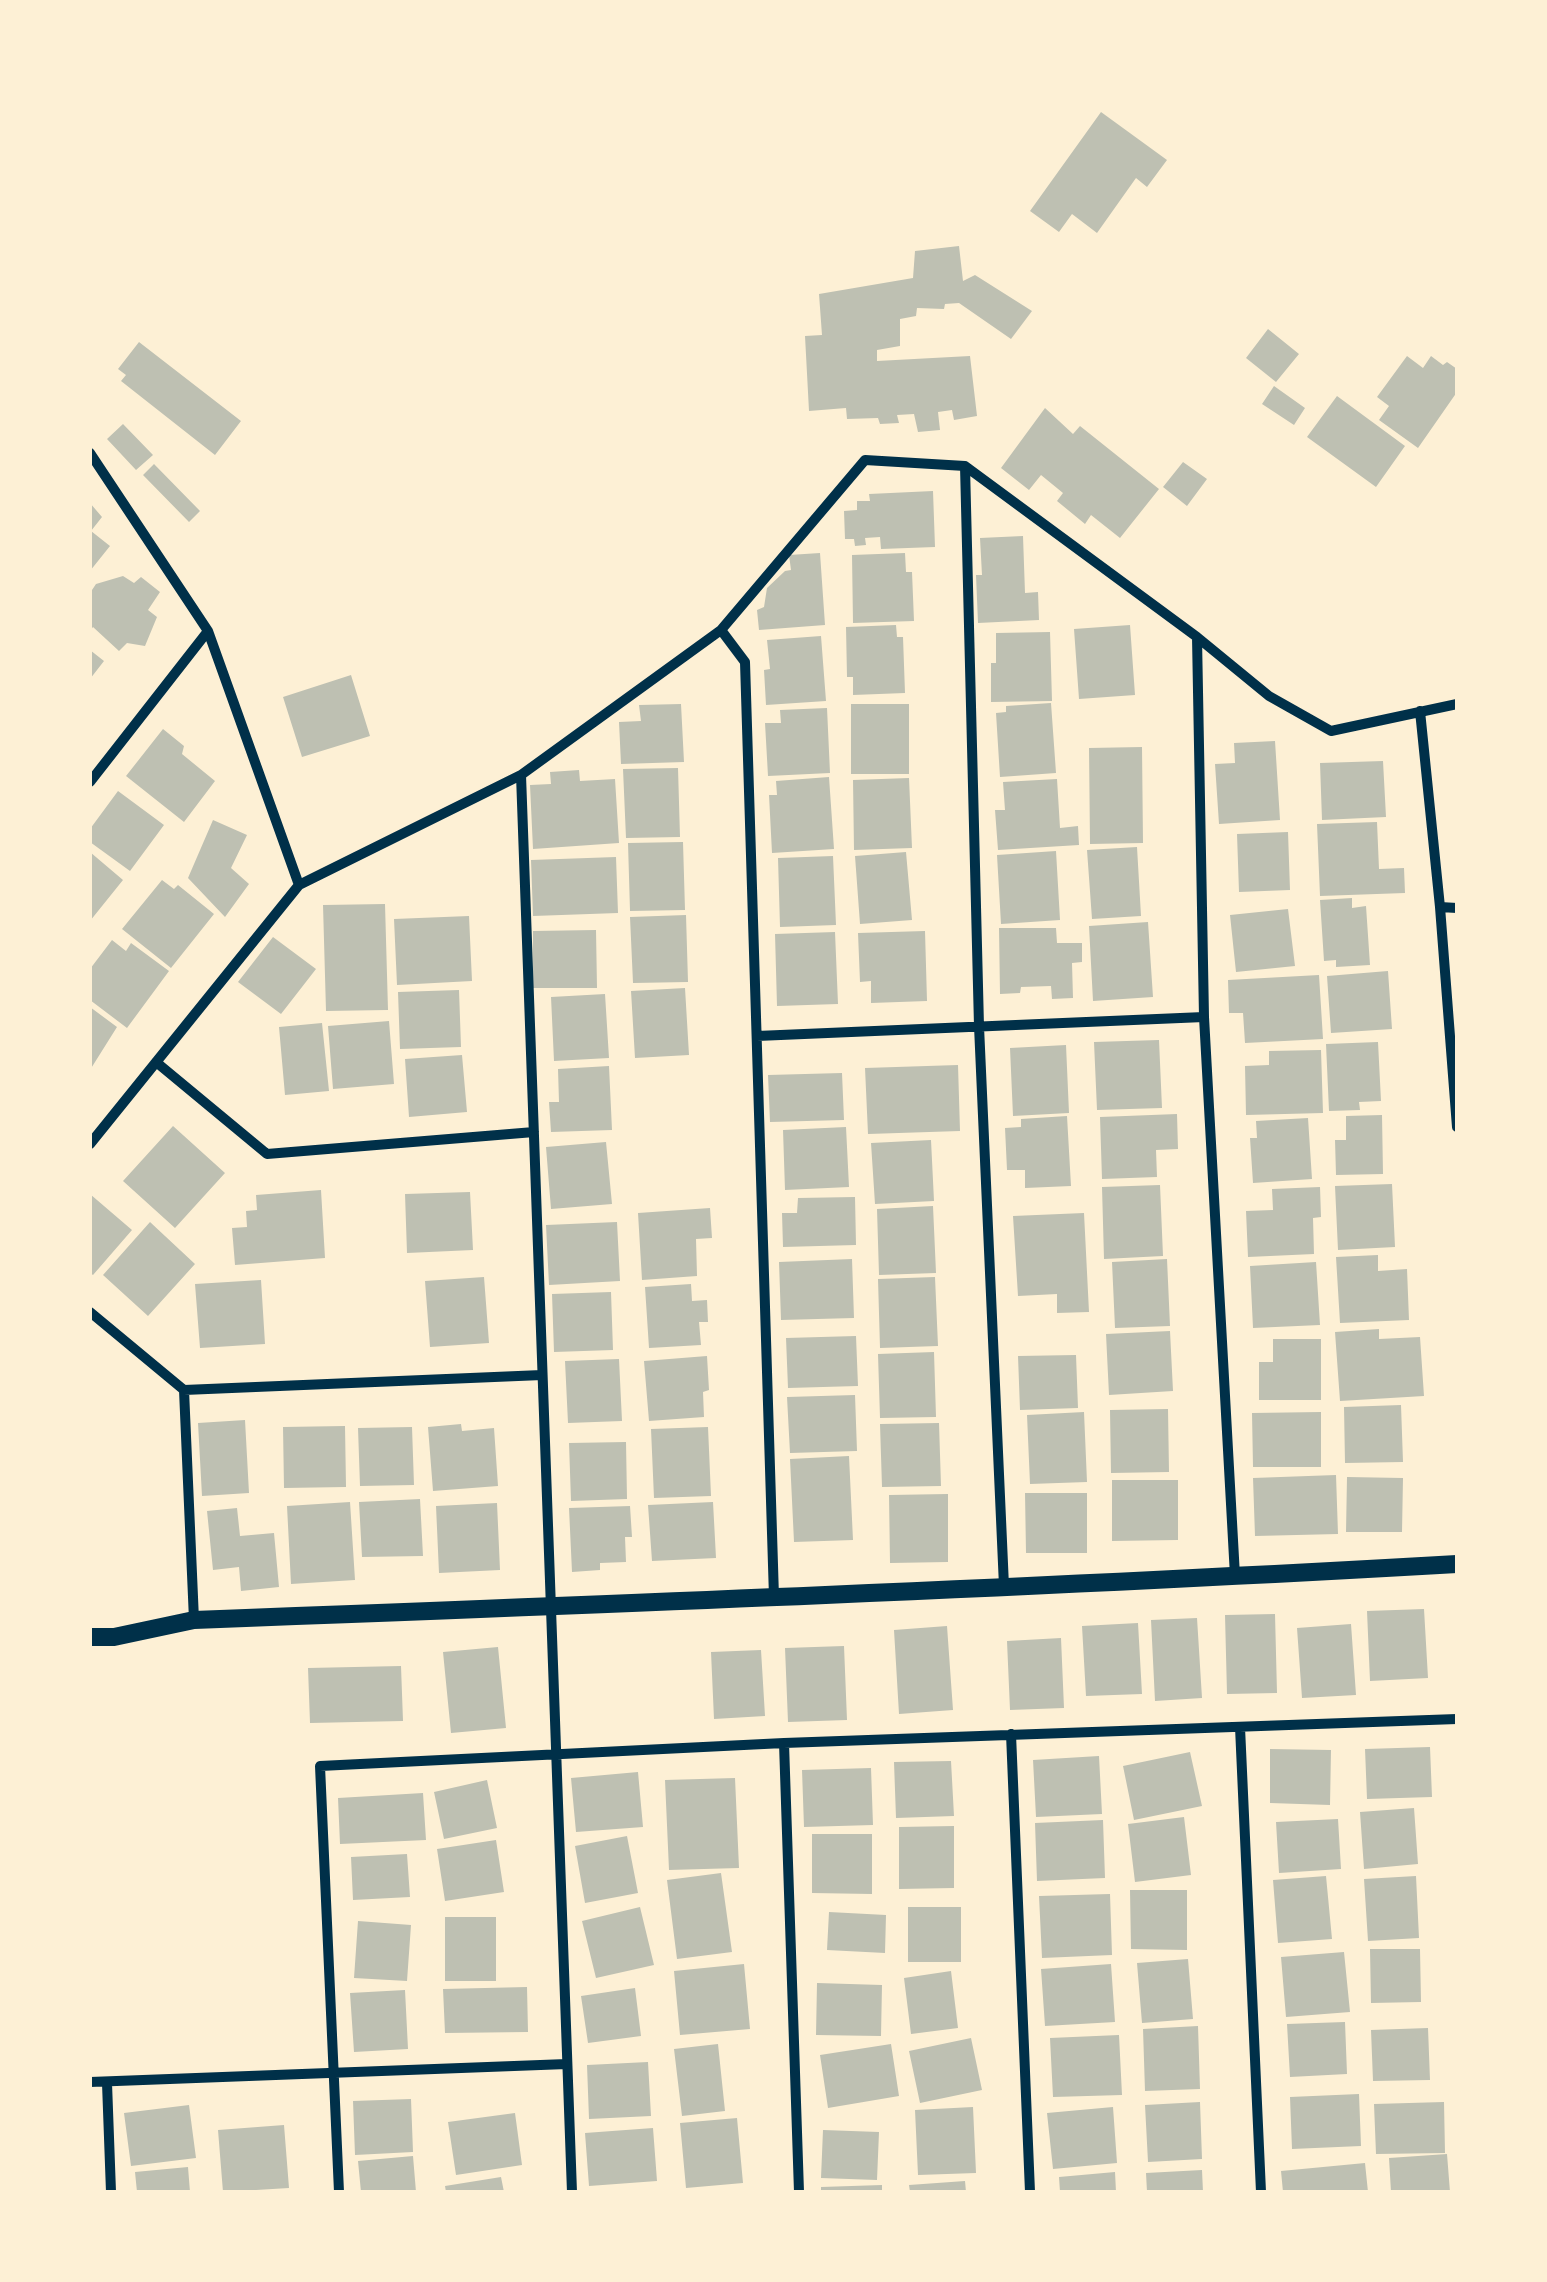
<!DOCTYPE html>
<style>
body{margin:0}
#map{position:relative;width:1547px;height:2282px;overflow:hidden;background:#fdf0d5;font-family:"Roboto Condensed",sans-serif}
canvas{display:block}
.frame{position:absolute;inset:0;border:92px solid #fdf0d5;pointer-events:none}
</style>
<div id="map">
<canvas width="1547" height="2282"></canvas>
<div class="frame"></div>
</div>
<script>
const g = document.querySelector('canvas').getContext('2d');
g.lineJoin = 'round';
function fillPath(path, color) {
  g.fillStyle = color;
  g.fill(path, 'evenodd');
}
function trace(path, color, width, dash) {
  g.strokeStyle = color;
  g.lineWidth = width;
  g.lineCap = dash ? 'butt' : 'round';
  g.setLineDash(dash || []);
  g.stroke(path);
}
fillPath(new Path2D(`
 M1101,112L1167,160L1147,187L1136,178L1097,233L1072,214L1059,232L1030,211Z
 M959,246L963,281L975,275L1032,311L1011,339L959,303L945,304L944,309L917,308L916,316L900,319V346L877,350V361L970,356L977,416L954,420L952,410L938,412L940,430L918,432L914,414L897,415L899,423L880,424L878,418L847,419L846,408L809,411L805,336L822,335L819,294L913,278L915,251Z
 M1268,329L1299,354L1276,382L1246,358Z
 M139,342L241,421L215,455L121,381L126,375L118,369Z
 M1407,356L1423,368L1431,356L1443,365L1447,362L1457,369V392L1418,448L1379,420L1389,406L1377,397Z
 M1274,386L1305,408L1294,425L1262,404Z
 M1337,396L1405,446L1376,487L1307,437Z
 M1045,408L1073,434L1080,426L1159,489L1120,538L1091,515L1085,524L1057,501L1063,493L1041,475L1029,490L1001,468Z
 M123,424L153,455L136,470L107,439Z
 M1183,462L1207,479L1187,506L1163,487Z
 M154,464L200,511L189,522L143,475Z
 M933,491L935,547L881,549L880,537L865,538L866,545L855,546L854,539H845L844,511L857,510V501H870L869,494Z
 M90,503L102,517L91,531L110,546L90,571Z
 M1023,536L1025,593L1038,592L1039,620L978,623L976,575H982L980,538Z
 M820,553L825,625L759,630L757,610L764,607L767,588L785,571L791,570L789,555Z
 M905,553L906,572H912L914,621L853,623L852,555Z
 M123,576L134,583L141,577L160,592L148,610L157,617L145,646L127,643L119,651L93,627L90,631V593L96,584Z
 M896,625L897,637H903L905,693L853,695V677H847L846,627Z
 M1130,625L1135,695L1079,699L1074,629Z
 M1050,632L1052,701L991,702V663H996V633Z
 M821,636L826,701L766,705L764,670L770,669L767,640Z
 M90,650L104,661L90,679Z
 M351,675L370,736L302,757L283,697Z
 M1051,703L1056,773L1000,777L996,713L1006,712V706Z
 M681,704L684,762L621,764L619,722L641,721L639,705Z
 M851,704H909V774H851Z
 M827,708L830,773L768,776L765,723H781L780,710Z
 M163,729L184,746L182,754L215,781L184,822L126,776Z
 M1275,741L1280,820L1219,824L1215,764L1235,763L1234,743Z
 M1142,747L1143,843L1090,844L1089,748Z
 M1383,761L1386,817L1322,820L1320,763Z
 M678,768L680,837L626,838L623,769Z
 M579,770L580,781L615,779L619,843L533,849L530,785L551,784L550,772Z
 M829,777L834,849L772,853L769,795H777L776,781Z
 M909,778L912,848L854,850L853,780Z
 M1057,779L1060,828L1078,826L1079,845L998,850L995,810H1005L1003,782Z
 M118,791L164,825L130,871L90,842V829Z
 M213,820L247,835L231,868L249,884L225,917L188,878Z
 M1377,822L1379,869L1404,868L1405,893L1320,896L1317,824Z
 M1288,832L1290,890L1239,892L1237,834Z
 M683,842L685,910L630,911L628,843Z
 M1137,847L1141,916L1092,919L1087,850Z
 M1056,851L1060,920L1001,924L997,855Z
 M90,852L123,880L90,921Z
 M906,852L912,920L860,924L855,856Z
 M833,856L836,925L780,927L778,858Z
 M616,857L618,913L533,916L531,860Z
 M162,880L174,889L178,885L214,914L171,968L122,929Z
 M1352,898V908L1366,906L1370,965L1336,967V960L1324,961L1320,900Z
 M385,904L388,1010L326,1011L323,905Z
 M1288,909L1295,966L1236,972L1230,915Z
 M686,915L688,982L633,983L630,917Z
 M469,916L472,981L397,985L394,919Z
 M1148,922L1153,997L1093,1001L1089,926Z
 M999,928H1056L1057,943H1082V962L1072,963L1073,998L1052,999L1051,986L1021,987L1020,993L1000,994Z
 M596,930L597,988H533V931Z
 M925,931L927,1001L871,1003V981L860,982L858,933Z
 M835,932L838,1004L777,1006L775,934Z
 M273,937L316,969L281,1014L238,982Z
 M112,940L126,951L131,943L169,971L127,1028L90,1000V969Z
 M1388,971L1392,1029L1331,1033L1327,976Z
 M1319,975L1323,1039L1245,1043L1243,1013H1229L1228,980Z
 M685,988L689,1055L635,1058L631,991Z
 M459,990L461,1047L400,1049L398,992Z
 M605,994L609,1058L554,1061L551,997Z
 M90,1007L117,1027L90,1070Z
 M389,1021L394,1084L333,1089L328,1026Z
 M322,1023L329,1091L285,1095L279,1027Z
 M1159,1040L1162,1108L1097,1110L1094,1042Z
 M1378,1042L1381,1101L1359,1102L1360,1110L1329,1111L1326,1044Z
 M1066,1045L1069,1113L1013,1116L1010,1048Z
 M1321,1050L1323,1113L1246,1115L1245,1066L1269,1065V1051Z
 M462,1055L467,1112L409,1117L405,1059Z
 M958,1065L960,1131L868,1134L865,1068Z
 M609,1066L612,1130L551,1132L549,1102H559L558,1069Z
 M842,1073L844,1120L770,1122L768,1075Z
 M1177,1114L1178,1149L1156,1150L1157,1177L1102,1179L1100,1117Z
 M1382,1115L1383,1174L1336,1175L1335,1140H1346V1116Z
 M1067,1116L1071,1186L1025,1188V1170H1007L1005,1128L1021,1127V1119Z
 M1308,1118L1312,1179L1253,1183L1250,1138H1257L1256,1121Z
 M173,1126L225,1173L175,1228L123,1181Z
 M846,1127L849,1187L785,1190L783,1130Z
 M931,1140L934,1201L875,1204L871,1143Z
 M606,1142L612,1204L551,1209L546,1147Z
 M1392,1184L1395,1247L1338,1250L1335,1186Z
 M1160,1185L1163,1256L1104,1259L1102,1187Z
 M1320,1187L1321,1217L1313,1218L1314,1254L1248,1257L1246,1211L1273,1210L1272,1189Z
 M321,1190L325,1258L235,1265L232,1228L247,1227L246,1211L257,1210L256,1195Z
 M470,1192L473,1250L407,1253L405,1194Z
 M90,1194L132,1230L93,1275L90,1273Z
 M855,1197L856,1245L783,1247L782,1213H797L798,1198Z
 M933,1206L936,1273L879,1275L877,1209Z
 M710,1208L712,1238L696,1239L697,1276L642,1280L638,1213Z
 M1084,1213L1089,1312L1057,1313V1294L1018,1296L1013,1216Z
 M150,1222L195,1264L148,1316L103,1275Z
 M617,1222L620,1281L549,1285L546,1225Z
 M1378,1255V1271L1407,1269L1409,1320L1340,1323L1336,1257Z
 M852,1259L854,1318L781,1320L779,1262Z
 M1167,1259L1170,1326L1115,1328L1112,1262Z
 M1316,1262L1320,1325L1253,1328L1250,1266Z
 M484,1277L489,1343L430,1347L425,1281Z
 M935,1277L938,1346L880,1348L878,1279Z
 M261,1280L265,1344L200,1348L195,1284Z
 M691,1284L692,1301L707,1300L708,1322H699L701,1345L649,1348L645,1287Z
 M611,1292L613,1350L554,1352L552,1294Z
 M1379,1329V1339L1420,1337L1424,1396L1340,1401L1335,1332Z
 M1170,1331L1173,1391L1109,1395L1106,1334Z
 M856,1336L858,1386L788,1388L786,1338Z
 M1273,1339H1321V1400H1259V1362H1273Z
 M934,1352L936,1417L880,1418L878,1354Z
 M1076,1355L1078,1408L1020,1410L1018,1356Z
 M707,1356L709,1390L703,1392L704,1417L649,1421L644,1361Z
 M619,1359L622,1421L568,1423L565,1361Z
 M855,1395L857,1451L790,1453L787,1397Z
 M1401,1405L1403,1462L1345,1463L1344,1407Z
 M1168,1409L1169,1472L1111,1473L1110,1410Z
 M1084,1412L1087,1482L1030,1484L1027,1415Z
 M1321,1412V1467H1253L1252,1413Z
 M245,1420L249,1493L202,1496L198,1423Z
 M939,1423L941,1486L882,1487L880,1424Z
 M461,1424L462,1431L494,1428L498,1486L433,1491L428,1427Z
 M345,1426L346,1487L284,1488L283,1427Z
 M412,1427L414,1485L360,1486L358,1428Z
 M708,1427L711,1496L654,1498L651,1429Z
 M626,1442L627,1499L571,1501L569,1443Z
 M849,1456L853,1540L794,1542L790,1459Z
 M1336,1475L1338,1534L1255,1536L1253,1478Z
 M1347,1477L1403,1478L1402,1532H1346Z
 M1112,1480H1178V1540L1112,1541Z
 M1025,1493H1087V1553H1026Z
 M948,1494V1562L890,1563L889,1495Z
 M420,1499L423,1556L362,1557L359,1502Z
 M350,1502L355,1580L291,1584L287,1506Z
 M713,1502L716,1558L652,1561L648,1505Z
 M497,1503L500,1570L439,1573L436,1506Z
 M630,1506L632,1537H625L626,1562L600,1563V1570L572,1572L569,1508Z
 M237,1508L240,1536L274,1533L279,1587L241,1591L239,1567L213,1570L207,1511Z
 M1424,1609L1428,1678L1370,1681L1367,1611Z
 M1275,1614L1277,1693L1227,1694L1225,1615Z
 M1197,1618L1202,1698L1155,1701L1151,1620Z
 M1138,1623L1142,1694L1086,1696L1082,1626Z
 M1351,1624L1356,1695L1302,1698L1297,1628Z
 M947,1626L953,1710L899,1714L894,1630Z
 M1061,1638L1064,1708L1010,1710L1007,1641Z
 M844,1646L847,1720L788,1722L785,1648Z
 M498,1647L506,1728L451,1733L443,1652Z
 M761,1650L765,1716L714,1719L711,1652Z
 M401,1666L403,1721L310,1723L308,1668Z
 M1430,1747L1432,1797L1367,1799L1365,1749Z
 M1270,1749L1331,1750L1330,1805L1270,1803Z
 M1190,1752L1202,1806L1134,1820L1123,1766Z
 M1099,1756L1102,1814L1036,1817L1033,1760Z
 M951,1761L954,1816L896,1818L894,1762Z
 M871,1768L873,1825L804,1827L802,1770Z
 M638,1772L643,1827L576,1832L571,1778Z
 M735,1778L739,1868L669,1870L665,1780Z
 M487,1780L497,1828L444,1839L434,1792Z
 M423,1793L426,1840L340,1844L338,1798Z
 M1414,1808L1418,1864L1364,1869L1360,1812Z
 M1184,1817L1191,1875L1135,1882L1128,1824Z
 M1338,1819L1341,1869L1279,1873L1276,1822Z
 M1103,1820L1105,1878L1037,1881L1035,1823Z
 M954,1826V1888L899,1889V1827Z
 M812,1834H872V1894L812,1893Z
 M627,1836L638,1893L585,1903L575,1846Z
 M496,1840L504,1892L445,1901L437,1849Z
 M407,1854L410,1897L353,1900L351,1857Z
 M721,1873L732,1952L677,1959L667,1880Z
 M1326,1876L1332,1939L1278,1943L1273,1880Z
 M1416,1876L1419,1938L1368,1941L1364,1879Z
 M1130,1890H1187V1950L1131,1949Z
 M1110,1894L1112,1955L1042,1958L1039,1896Z
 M640,1907L654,1965L596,1978L582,1921Z
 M908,1907H961V1962H908Z
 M829,1912L886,1915L885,1953L827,1950Z
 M445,1917H496V1981H445Z
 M358,1921L411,1925L407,1981L354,1978Z
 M1370,1949H1420L1421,2002L1371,2003Z
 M1344,1952L1350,2012L1286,2017L1281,1957Z
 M1188,1959L1193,2019L1142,2023L1137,1963Z
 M744,1964L750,2029L680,2035L674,1971Z
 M1111,1964L1115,2022L1045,2026L1041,1969Z
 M951,1971L958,2028L911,2034L904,1978Z
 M817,1983L882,1985L881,2036L816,2035Z
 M527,1987L528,2032L445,2033L443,1989Z
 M635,1988L641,2036L588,2043L581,1996Z
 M405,1990L408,2049L354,2052L350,1993Z
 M1345,2022L1347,2074L1290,2077L1287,2024Z
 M1198,2026L1200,2089L1145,2091L1143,2029Z
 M1428,2028L1430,2080L1373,2081L1371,2030Z
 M1119,2035L1122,2095L1053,2097L1050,2038Z
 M971,2038L982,2090L920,2103L909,2051Z
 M718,2044L725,2111L682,2116L674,2049Z
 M891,2044L899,2096L828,2108L820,2055Z
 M648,2062L651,2116L589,2119L587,2065Z
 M1359,2094L1361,2146L1292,2149L1290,2097Z
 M411,2099L413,2152L355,2155L353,2101Z
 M1200,2102L1202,2159L1148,2162L1145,2105Z
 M1444,2102L1445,2153L1376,2154L1374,2104Z
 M189,2105L196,2158L131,2166L124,2113Z
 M973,2107L976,2173L918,2175L915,2110Z
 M1113,2107L1117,2163L1053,2169L1047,2113Z
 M515,2113L522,2165L456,2175L448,2122Z
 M737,2118L743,2183L686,2188L680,2123Z
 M284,2125L289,2188L223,2192L218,2130Z
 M653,2128L657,2181L589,2186L585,2133Z
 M823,2130L879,2132L877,2180L821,2178Z
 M1447,2154L1450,2192H1391L1389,2158Z
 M413,2156L416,2192H361L358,2161Z
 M1365,2163L1368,2192H1283L1281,2171Z
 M188,2167L190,2192H137L135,2172Z
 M1202,2170L1203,2192H1147L1146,2173Z
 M1115,2172L1116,2192H1060L1059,2177Z
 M501,2177L504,2192H446L445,2186Z
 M965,2181L966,2192H910L909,2185Z
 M882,2185V2192H821V2187Z`), '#bec0b2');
trace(new Path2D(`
 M90,453L208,631L299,885
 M965,466L979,1026L1004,1586
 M721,630L745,662L774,1597
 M1197,637L1204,1017L1235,1576
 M1420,711L1440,907L1457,1127
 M521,775L572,2192
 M90,782L208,631
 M1440,907L1457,908
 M757,1036L1204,1017
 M156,1062L267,1154L534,1132
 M90,1144L299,885L521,775L721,630L865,460L965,466L1197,637L1269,696L1331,731L1457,704
 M90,1312L184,1390L542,1375
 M184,1390L194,1620
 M1240,1727L1261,2192
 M1011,1734L1030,2192
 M784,1743L799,2192
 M90,2082L567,2064
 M107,2083L111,2192
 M339,2192L320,1766L784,1743L1457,1719`), '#003049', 10);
trace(new Path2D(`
 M90,1637H114L194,1620C615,1604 1036,1588 1457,1564`), '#003049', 18);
</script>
